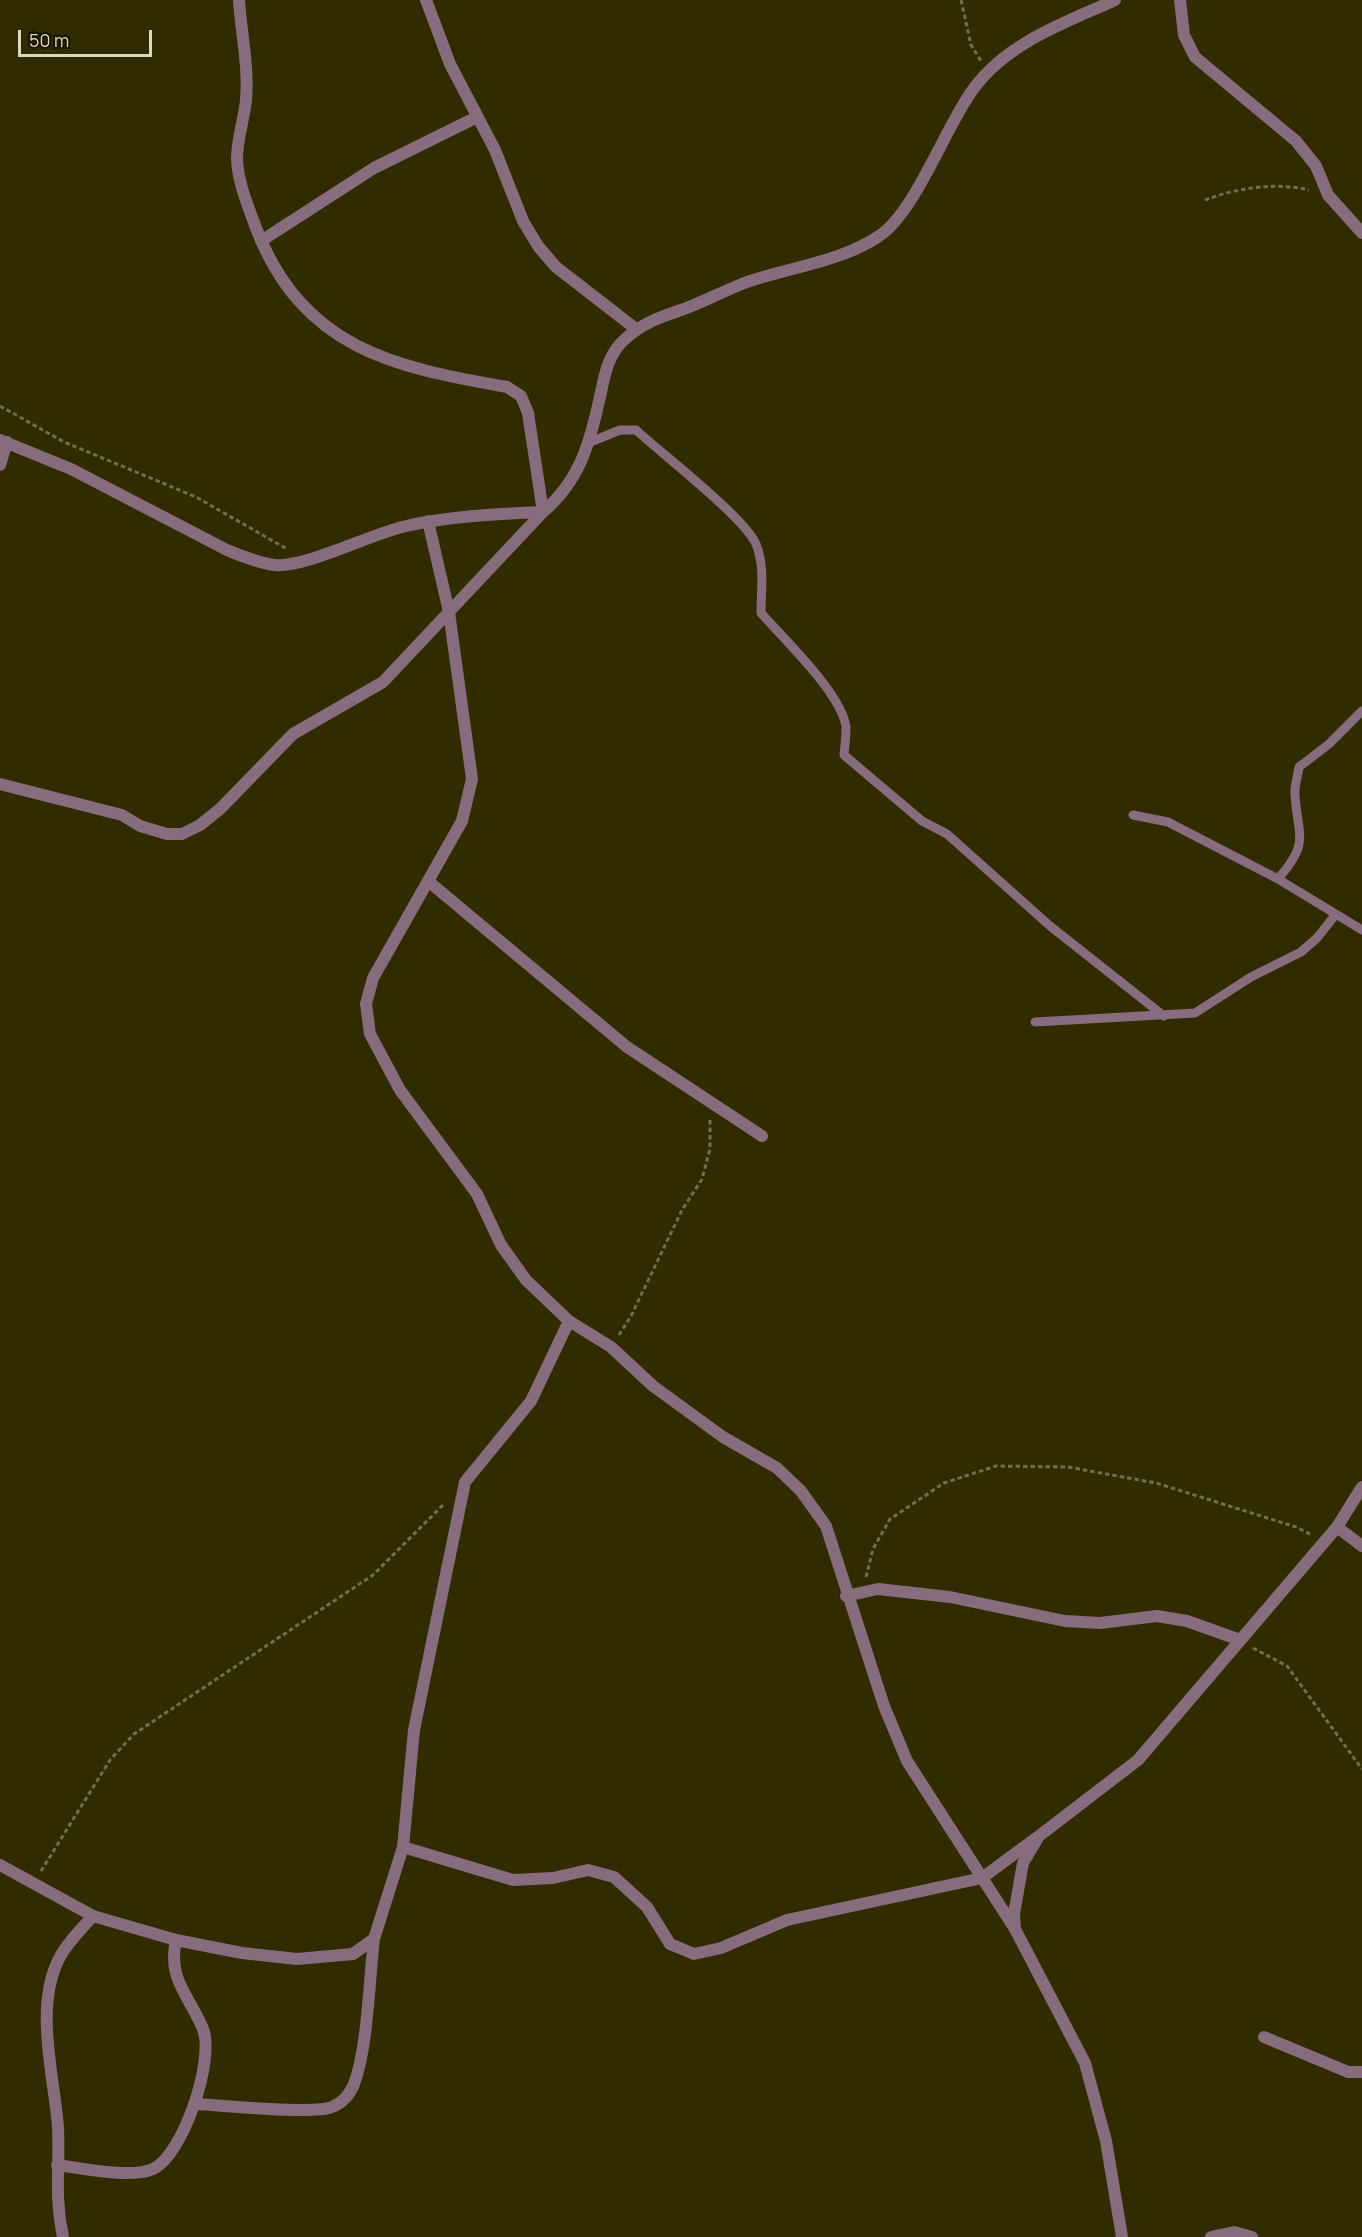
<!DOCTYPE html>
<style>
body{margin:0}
#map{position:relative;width:1362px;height:2237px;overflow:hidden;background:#312b00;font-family:Manrope,sans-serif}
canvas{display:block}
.scale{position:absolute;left:18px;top:30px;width:134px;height:27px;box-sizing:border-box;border:3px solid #ddd9be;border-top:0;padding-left:8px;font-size:18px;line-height:21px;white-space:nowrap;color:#ddd9be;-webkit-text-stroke:4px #171401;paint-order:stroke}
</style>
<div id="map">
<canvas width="1362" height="2237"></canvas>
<div class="scale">50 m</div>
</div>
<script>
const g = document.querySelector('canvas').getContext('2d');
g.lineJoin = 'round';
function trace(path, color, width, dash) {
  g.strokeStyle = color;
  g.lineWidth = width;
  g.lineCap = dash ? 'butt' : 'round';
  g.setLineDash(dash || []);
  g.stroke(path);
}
trace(new Path2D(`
 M961,0L971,45L981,61
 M1205,200C1236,188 1276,182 1309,190
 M0,406L64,442L196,497L287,549
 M619,1335L631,1316L682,1210L702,1179L710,1149V1118
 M866,1577L873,1549L890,1519L944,1483L996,1466L1068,1467L1156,1483L1296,1527L1312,1535
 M1253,1648L1287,1666L1362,1769
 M41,1871L110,1760L134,1734L373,1575L445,1503`), '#736e49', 3, [4.5, 3]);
trace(new Path2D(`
 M588,443L620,430H636C662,454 744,517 756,544C765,566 761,590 761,613C783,638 842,694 846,727C846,736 845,746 844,755L922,821L947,834L1050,926L1164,1016
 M1133,815L1168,822L1278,879L1362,930
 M1278,879C1310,842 1298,838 1295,795C1294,786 1298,776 1299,767L1329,744L1362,711
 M1035,1022L1195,1013L1251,977L1301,952L1317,938L1336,914`), '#866c7c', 9);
trace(new Path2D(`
 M426,0L450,64L495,150L523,221L538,246L556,267L636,329
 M1180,0L1184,35L1195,57L1296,141L1316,166L1328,195L1362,233
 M261,241L374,168L477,117
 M0,440L71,469L227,550C242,556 258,563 275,565C306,568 370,534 406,526C451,516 498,514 543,512C579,481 589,446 599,401C604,380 606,359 621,343C639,324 660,317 684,309C705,301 726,290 747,282C790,267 841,262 879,236C915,213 946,125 974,88C1008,42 1065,23 1115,0
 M0,465L7,442
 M428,521L449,612L472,779L462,821L373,978L366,1004L370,1034L400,1090L477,1194L501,1245L526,1280L569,1321L611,1347L653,1386L723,1437L777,1468L801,1491L826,1526L884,1706L907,1761L1015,1929
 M0,784L122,815L140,826L167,834H182L200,825L220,809L293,734L383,682L543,512L528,413L521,396L507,387C393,367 303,349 256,228C248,206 238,183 237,159C237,138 244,120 246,100C249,67 241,33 239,0
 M428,881L627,1047L762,1136
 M1337,1527L1362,1546
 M846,1596L878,1589L950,1597L1065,1621L1100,1623L1157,1616L1187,1621L1240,1640
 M403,1847L513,1880L553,1878L588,1870L614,1877L647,1907L670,1944L694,1954L721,1948L787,1920L982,1878L1036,1838
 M0,1865L93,1916L176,1940L242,1953L297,1959L353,1954L374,1939L403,1847L414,1730L465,1482L531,1401L569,1321
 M1264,2037L1348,2072H1362
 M195,2104C221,2105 314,2115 332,2107C342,2103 350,2094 354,2084C368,2047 369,1980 374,1939
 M57,2165C82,2168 130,2179 153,2169C183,2155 215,2060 203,2029C190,1996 167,1980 176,1940
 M63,2237C54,2196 60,2167 58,2127C54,2075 33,2004 61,1955C69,1941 82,1928 93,1916
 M1122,2237L1106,2141L1085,2063L1015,1929L1014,1914L1023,1863L1039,1836L1138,1760L1337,1527L1362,1487
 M1211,2237L1234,2232L1252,2237`), '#866c7c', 12);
</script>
